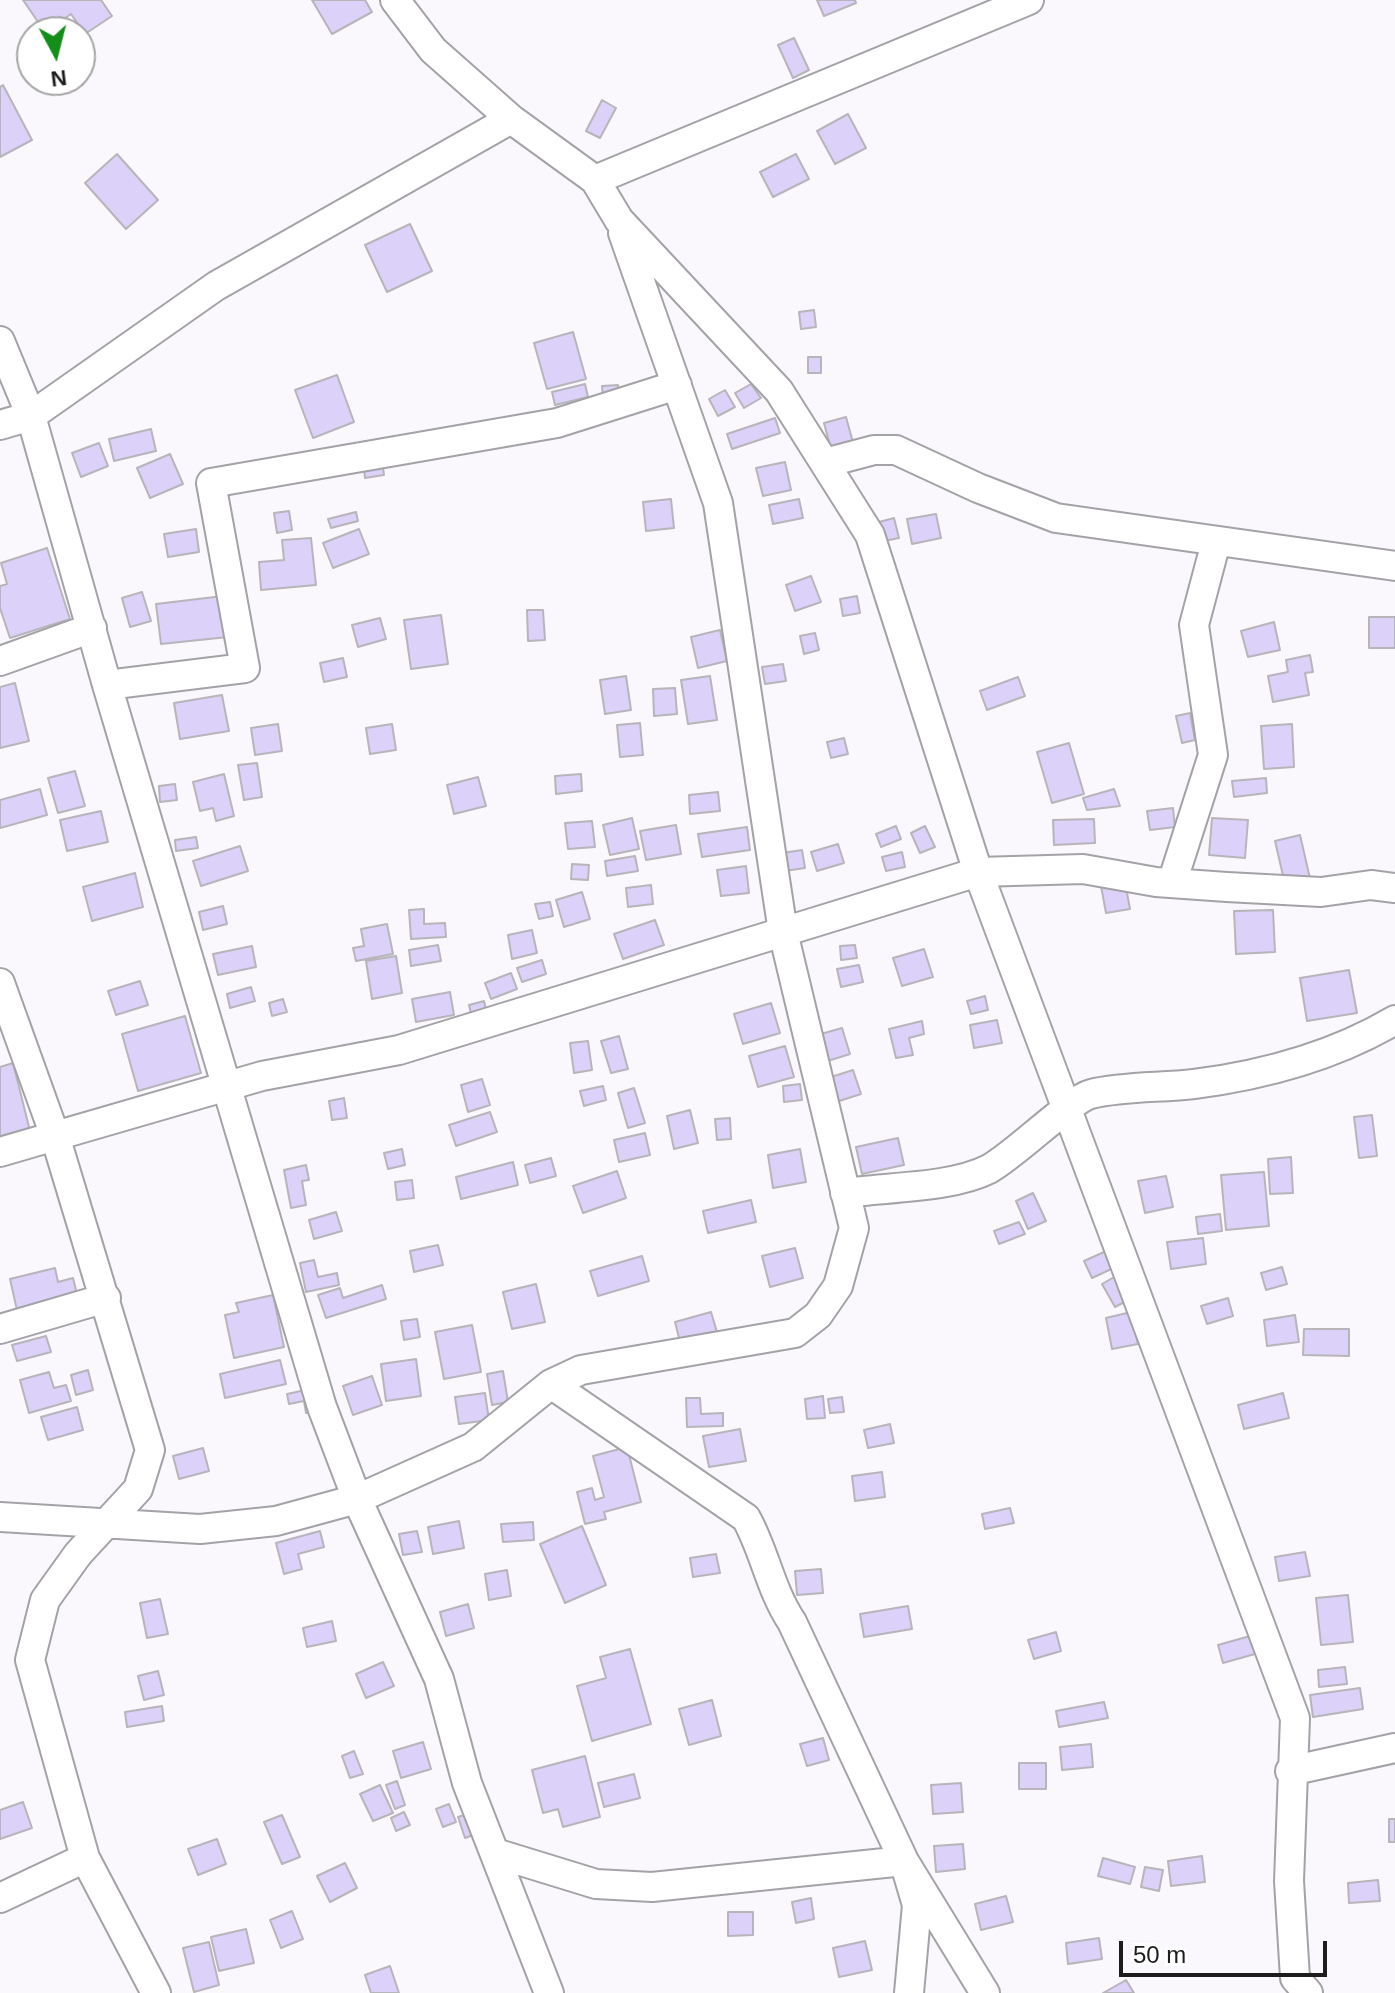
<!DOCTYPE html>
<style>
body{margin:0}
#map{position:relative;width:1395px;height:1993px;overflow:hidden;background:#faf8fd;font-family:Helvetica,sans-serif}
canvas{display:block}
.north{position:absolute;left:16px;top:16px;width:80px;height:80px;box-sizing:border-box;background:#fff;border:2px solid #a5a5a5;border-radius:50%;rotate:173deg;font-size:22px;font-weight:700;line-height:32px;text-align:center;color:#1d1d1e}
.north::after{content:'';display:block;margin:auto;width:28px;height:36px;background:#128e19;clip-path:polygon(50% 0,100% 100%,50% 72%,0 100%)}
.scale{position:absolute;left:1119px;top:1941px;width:208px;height:36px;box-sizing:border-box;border:4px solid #1d1d1e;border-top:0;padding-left:10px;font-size:24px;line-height:28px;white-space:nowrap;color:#1d1d1e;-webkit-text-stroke:6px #fff;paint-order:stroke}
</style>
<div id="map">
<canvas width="1395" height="1993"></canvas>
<div class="north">N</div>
<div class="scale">50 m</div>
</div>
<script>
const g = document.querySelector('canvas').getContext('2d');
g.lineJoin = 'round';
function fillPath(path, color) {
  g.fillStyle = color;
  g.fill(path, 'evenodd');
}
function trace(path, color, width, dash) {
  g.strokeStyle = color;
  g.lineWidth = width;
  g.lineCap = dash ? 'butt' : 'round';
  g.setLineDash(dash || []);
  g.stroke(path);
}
const building = new Path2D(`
 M23,0H101L112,16L85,34L71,14L54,26L58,32H45Z
 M312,0H365L372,12L332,34Z
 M817,0H855L856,3L824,16Z
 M794,38L809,70L793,78L778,45Z
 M3,85L32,140L0,157V87Z
 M602,100L616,108L600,138L586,131Z
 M848,114L866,148L835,164L817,131Z
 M117,154L158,200L126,229L85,183Z
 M796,154L809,179L773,197L760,172Z
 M410,224L432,271L387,292L365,245Z
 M814,310L816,327L801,329L799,312Z
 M573,332L586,379L547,389L534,343Z
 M808,357H821V373H808Z
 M337,375L354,422L313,438L295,390Z
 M585,384L588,397L555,405L552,392Z
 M751,384L761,398L744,408L735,393Z
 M618,385L620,398L603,400L602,386Z
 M725,390L735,407L718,416L709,399Z
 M846,417L854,446L832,453L824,423Z
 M775,418L780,433L732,449L727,434Z
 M151,429L156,451L114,461L109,439Z
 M99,443L108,466L81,477L72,453Z
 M170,454L183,484L150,498L137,468Z
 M382,459L384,475L365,478L363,462Z
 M785,462L791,490L763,496L756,468Z
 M671,499L674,528L646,531L643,502Z
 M799,499L803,518L773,524L769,505Z
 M289,511L292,530L277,533L274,513Z
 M356,512L358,521L331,528L328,519Z
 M936,514L941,538L912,544L907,519Z
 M894,518L899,538L884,541L879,522Z
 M196,529L199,552L168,557L164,534Z
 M359,529L369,554L333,568L323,543Z
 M311,538L316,585L261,590L259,562L284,560L282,540Z
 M47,548L70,619L10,638L0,608V586L7,584L1,563Z
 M811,576L821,602L795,611L786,585Z
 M142,592L151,621L130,627L122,598Z
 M223,596L228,637L161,644L156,604Z
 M857,596L860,613L843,616L840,599Z
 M527,610H543L545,640L528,641Z
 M441,615L448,664L411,669L404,620Z
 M1369,617H1395V648H1369Z
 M380,618L386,639L358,647L352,625Z
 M1274,622L1280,650L1248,657L1241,631Z
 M720,630L727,661L698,668L691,637Z
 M815,633L819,650L804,654L800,636Z
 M1310,655L1313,672L1305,673L1309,695L1273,702L1268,676L1288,672L1286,660Z
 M343,658L347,677L324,682L320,663Z
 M783,664L786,681L765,684L762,667Z
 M626,676L631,710L605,714L600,680Z
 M710,676L717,720L688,724L681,680Z
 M1018,677L1025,696L987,710L980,691Z
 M15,683L29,741L0,748V687Z
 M675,688L677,714L654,716L653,689Z
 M222,695L229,731L180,739L174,703Z
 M1190,713L1195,740L1182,743L1176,716Z
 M640,723L643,755L620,757L617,725Z
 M278,724L282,751L255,755L251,728Z
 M392,724L396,750L370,754L366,728Z
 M1292,724L1294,767L1264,769L1261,726Z
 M844,738L848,754L831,758L827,742Z
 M1069,743L1084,794L1052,803L1037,752Z
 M257,763L262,797L244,800L238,765Z
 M75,771L85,806L58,813L48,778Z
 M224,774L234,816L216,821L213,808L200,811L193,782Z
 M581,774L582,791L556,794L555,776Z
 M478,777L486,806L454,814L447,785Z
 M1266,778L1267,793L1234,797L1232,781Z
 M175,784L177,800L160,802L159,786Z
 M40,789L47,815L0,828V800Z
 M1114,789L1120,806L1087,810L1083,798Z
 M718,792L720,811L690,814L689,795Z
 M1173,808L1175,827L1150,830L1147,811Z
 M101,811L108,842L67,851L60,820Z
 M632,818L639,849L610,855L603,825Z
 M1212,818L1248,820L1245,858L1209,855Z
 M1094,819L1095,843L1054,845L1053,820Z
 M592,821L595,847L568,849L565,823Z
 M676,825L681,854L646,860L640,831Z
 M896,826L901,839L881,847L876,834Z
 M925,826L935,847L920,853L911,833Z
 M747,827L750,850L702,857L698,834Z
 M1300,835L1312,887L1287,893L1275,841Z
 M196,837L198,848L176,851L175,840Z
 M838,844L844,863L817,871L811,852Z
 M240,846L248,871L201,886L193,861Z
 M802,850L805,868L778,872L775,854Z
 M902,852L905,867L886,871L882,857Z
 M635,856L638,871L607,876L605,861Z
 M572,864L589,865L588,880L571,879Z
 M746,866L749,893L721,896L717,870Z
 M135,873L143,907L92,921L83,887Z
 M1125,882L1130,909L1106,913L1101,886Z
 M651,885L653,904L628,907L626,888Z
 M582,892L590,919L564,927L556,900Z
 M550,902L553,916L539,919L535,904Z
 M223,906L227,924L203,930L199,912Z
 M424,909V924L445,923L446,937L411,939L409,910Z
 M1273,910L1275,952L1236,954L1234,911Z
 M655,920L664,945L623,959L614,934Z
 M387,924L393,954L356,961L353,948L364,946L361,929Z
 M532,930L537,953L512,959L508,935Z
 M438,945L441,961L411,966L409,950Z
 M855,945L857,958L841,960L840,946Z
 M252,946L256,967L218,975L213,954Z
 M924,949L933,977L902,986L893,958Z
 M396,956L402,993L372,999L366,961Z
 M542,960L546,974L522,982L517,968Z
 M859,965L863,982L841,987L837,969Z
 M1349,970L1357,1013L1307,1021L1300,978Z
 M511,973L517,989L491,999L485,983Z
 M140,981L148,1005L116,1015L108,991Z
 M251,987L255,1001L230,1008L227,994Z
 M450,992L454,1015L416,1022L412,999Z
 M985,996L988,1010L971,1014L967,1001Z
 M283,999L287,1012L272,1016L269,1003Z
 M484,1001L488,1018L473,1022L469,1005Z
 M771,1003L780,1033L743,1044L734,1014Z
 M185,1016L201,1073L138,1091L122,1034Z
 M997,1020L1002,1043L974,1048L970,1025Z
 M922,1021L924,1034L909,1038L913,1055L896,1058L889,1029Z
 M842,1028L850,1054L815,1065L807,1038Z
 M619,1036L628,1069L611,1073L601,1041Z
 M588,1041L592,1070L574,1073L570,1043Z
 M785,1046L794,1077L758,1087L749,1056Z
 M13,1063L31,1135L0,1143V1067Z
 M853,1070L861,1094L836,1102L828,1078Z
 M482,1079L490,1105L468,1112L461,1085Z
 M800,1084L802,1100L784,1102L783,1086Z
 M603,1086L606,1100L584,1106L580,1091Z
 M634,1088L645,1123L628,1128L618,1093Z
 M344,1098L347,1118L332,1120L329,1101Z
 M690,1110L698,1143L674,1149L667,1116Z
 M490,1112L497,1132L456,1146L449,1125Z
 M1372,1115L1377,1156L1359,1158L1354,1117Z
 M730,1118L731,1139L717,1140L715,1119Z
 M645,1133L650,1155L619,1162L614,1140Z
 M898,1138L904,1165L862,1174L856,1147Z
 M402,1149L405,1165L388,1169L384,1153Z
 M800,1149L806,1182L773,1188L768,1155Z
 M1291,1157L1293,1193L1270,1194L1268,1159Z
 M551,1158L556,1176L530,1183L525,1165Z
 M513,1162L518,1185L461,1199L456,1177Z
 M306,1165L309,1180L302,1181L306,1205L291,1208L284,1170Z
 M617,1171L626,1198L583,1213L573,1186Z
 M1264,1172L1269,1226L1226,1230L1221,1175Z
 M1166,1176L1173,1207L1145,1213L1138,1181Z
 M412,1180L414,1198L397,1200L395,1182Z
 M1033,1193L1046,1221L1028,1229L1016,1201Z
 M751,1200L756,1222L708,1233L703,1211Z
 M336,1212L342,1231L314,1239L309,1220Z
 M1220,1214L1222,1231L1198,1234L1196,1217Z
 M1019,1222L1025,1234L999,1244L994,1231Z
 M1203,1238L1206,1264L1171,1269L1167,1242Z
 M438,1245L443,1265L414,1272L410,1251Z
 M795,1248L803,1278L770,1287L762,1256Z
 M1113,1248L1120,1265L1092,1278L1084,1261Z
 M642,1256L649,1281L598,1296L590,1271Z
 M314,1260L318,1277L337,1273L339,1285L306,1292L300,1263Z
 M1282,1267L1287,1284L1266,1290L1261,1273Z
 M55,1268L58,1282L73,1278L80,1306L19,1319L10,1279Z
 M1123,1272L1136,1296L1115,1307L1102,1284Z
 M536,1284L545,1322L512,1329L503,1292Z
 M382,1285L386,1299L326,1318L318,1295L340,1288L343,1298Z
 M273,1295L284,1347L234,1358L225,1315L239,1312L236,1303Z
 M1228,1298L1233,1316L1207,1324L1201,1306Z
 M711,1312L717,1332L680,1342L675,1322Z
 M1131,1312L1138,1344L1112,1349L1106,1318Z
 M1295,1315L1299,1342L1267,1346L1264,1320Z
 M417,1319L420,1337L404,1340L401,1321Z
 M472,1325L481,1372L444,1379L435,1332Z
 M1304,1329H1349V1356L1303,1355Z
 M46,1336L51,1352L17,1361L12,1345Z
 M416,1359L421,1396L386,1401L381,1364Z
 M280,1360L286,1384L225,1398L220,1374Z
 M88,1370L93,1390L76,1395L71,1375Z
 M503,1371L508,1402L492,1405L487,1374Z
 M49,1372L54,1388L66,1385L71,1401L29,1413L20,1380Z
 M372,1376L382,1405L353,1415L343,1386Z
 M315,1388L320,1410L306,1413L304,1401L289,1404L287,1394Z
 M485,1393L489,1420L459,1424L455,1397Z
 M1283,1393L1289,1418L1244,1429L1238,1405Z
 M823,1396L825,1418L807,1419L805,1399Z
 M842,1397L844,1412L830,1413L828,1399Z
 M686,1398H700L701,1414L723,1413V1426L687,1427Z
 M77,1407L83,1430L48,1440L41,1417Z
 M890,1424L894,1443L868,1448L864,1430Z
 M740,1429L746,1461L709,1467L703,1436Z
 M627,1447L641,1502L604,1512L606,1519L585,1524L577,1492L592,1488L595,1500L604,1497L593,1456Z
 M203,1448L209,1471L179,1479L173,1456Z
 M882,1472L885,1497L855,1501L852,1476Z
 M1010,1508L1014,1523L985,1529L982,1514Z
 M459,1521L464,1548L433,1554L428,1527Z
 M533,1522L534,1540L503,1542L501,1524Z
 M582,1526L606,1585L565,1603L540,1544Z
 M320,1531L324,1547L298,1554L302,1569L284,1574L276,1543Z
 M417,1531L422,1552L403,1555L399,1534Z
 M1305,1552L1310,1576L1279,1581L1275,1557Z
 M716,1554L720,1573L693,1577L690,1558Z
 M821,1569L823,1593L797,1595L795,1571Z
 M507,1570L511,1596L489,1600L485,1574Z
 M1348,1595L1353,1642L1321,1645L1316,1598Z
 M160,1599L168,1634L147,1638L140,1603Z
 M468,1604L474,1628L446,1636L440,1612Z
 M908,1606L912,1629L864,1637L860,1614Z
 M332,1621L336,1641L307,1647L303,1628Z
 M1056,1632L1061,1651L1034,1659L1028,1640Z
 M1250,1636L1255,1654L1223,1663L1218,1645Z
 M630,1649L651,1724L592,1741L577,1686L606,1678L600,1657Z
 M383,1662L394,1686L366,1698L356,1674Z
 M1345,1667L1347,1684L1319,1687L1318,1670Z
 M158,1671L164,1695L144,1700L138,1676Z
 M1360,1688L1363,1709L1313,1717L1310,1695Z
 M712,1700L721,1736L689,1745L679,1709Z
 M1104,1702L1108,1718L1059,1727L1056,1711Z
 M162,1706L164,1721L127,1727L125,1712Z
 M823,1738L829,1760L807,1766L800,1744Z
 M423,1742L431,1769L401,1778L393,1751Z
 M1091,1744L1093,1767L1062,1770L1060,1747Z
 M354,1751L363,1774L350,1778L342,1756Z
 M585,1756L600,1817L563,1827L558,1809L543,1813L532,1770Z
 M1019,1763H1046V1789H1019Z
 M634,1774L640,1798L604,1807L598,1783Z
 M397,1781L405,1805L395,1809L386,1785Z
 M961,1783L963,1812L933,1814L931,1785Z
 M380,1785L393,1813L373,1821L360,1794Z
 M23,1802L32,1828L0,1839V1810Z
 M449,1804L456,1822L443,1827L436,1809Z
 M477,1811L484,1831L465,1838L458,1817Z
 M404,1812L410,1825L396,1831L391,1818Z
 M282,1815L300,1857L282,1864L264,1822Z
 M1389,1819H1395V1842H1389Z
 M217,1839L226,1864L198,1875L188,1849Z
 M963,1844L965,1869L936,1872L934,1846Z
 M1202,1856L1205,1882L1171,1886L1168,1861Z
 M1103,1858L1135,1867L1130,1884L1098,1876Z
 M345,1863L357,1888L330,1902L317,1876Z
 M1145,1867L1163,1870L1159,1891L1141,1887Z
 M1378,1880L1380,1901L1349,1903L1348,1883Z
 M1006,1896L1013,1922L981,1930L975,1904Z
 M811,1898L814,1919L796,1923L792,1902Z
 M292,1911L303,1939L281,1948L270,1920Z
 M728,1912H753V1935L728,1936Z
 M246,1929L254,1963L219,1971L211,1937Z
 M1099,1938L1102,1959L1068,1964L1066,1943Z
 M865,1941L872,1970L839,1977L833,1948Z
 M209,1942L219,1985L194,1992L183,1948Z
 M390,1966L399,1993H371L365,1975Z
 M1126,1980L1134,1993H1103Z`);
fillPath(building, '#dcd1f8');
trace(building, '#b7b5ba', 2);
const minor = new Path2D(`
 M395,0L433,50L511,119
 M595,180L1029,0
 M0,341L31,416L107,685L322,1407L357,1499L439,1679L467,1783L549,1993
 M0,425L31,416L216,286L511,119L595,180L619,220L779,391L870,535L978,872L399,1050L262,1076L0,1152
 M825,463L874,450H896L978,488L1056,518L1395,566
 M0,661L92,628
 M107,685L245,668L211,483L557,423L677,385
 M1172,883L1213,755L1194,625L1216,542
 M0,983L55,1136L150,1450L138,1489L78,1554L45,1600L30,1660L85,1858L156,1993
 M845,1193C887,1187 952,1188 989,1169C1015,1155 1071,1099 1091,1094C1124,1086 1161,1088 1194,1084C1264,1075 1334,1056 1395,1020
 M0,1329L106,1298
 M551,1384L746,1518C765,1552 770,1589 792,1622L904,1861L917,1905L909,1993
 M0,1517L200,1529L276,1521L357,1499L473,1447L551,1384L581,1370L795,1333L818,1315L838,1286L854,1228L783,932L718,503L623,233
 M1290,1771L1395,1748
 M495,1853L596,1884L652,1887L904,1861L985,1993
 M0,1898L85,1858
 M1308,1993L1295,1978L1289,1881L1295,1718L978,872L1083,869L1156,882L1227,887L1321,892L1371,885L1395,888`);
trace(minor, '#a3a2a6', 32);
trace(minor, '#fff', 28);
</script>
